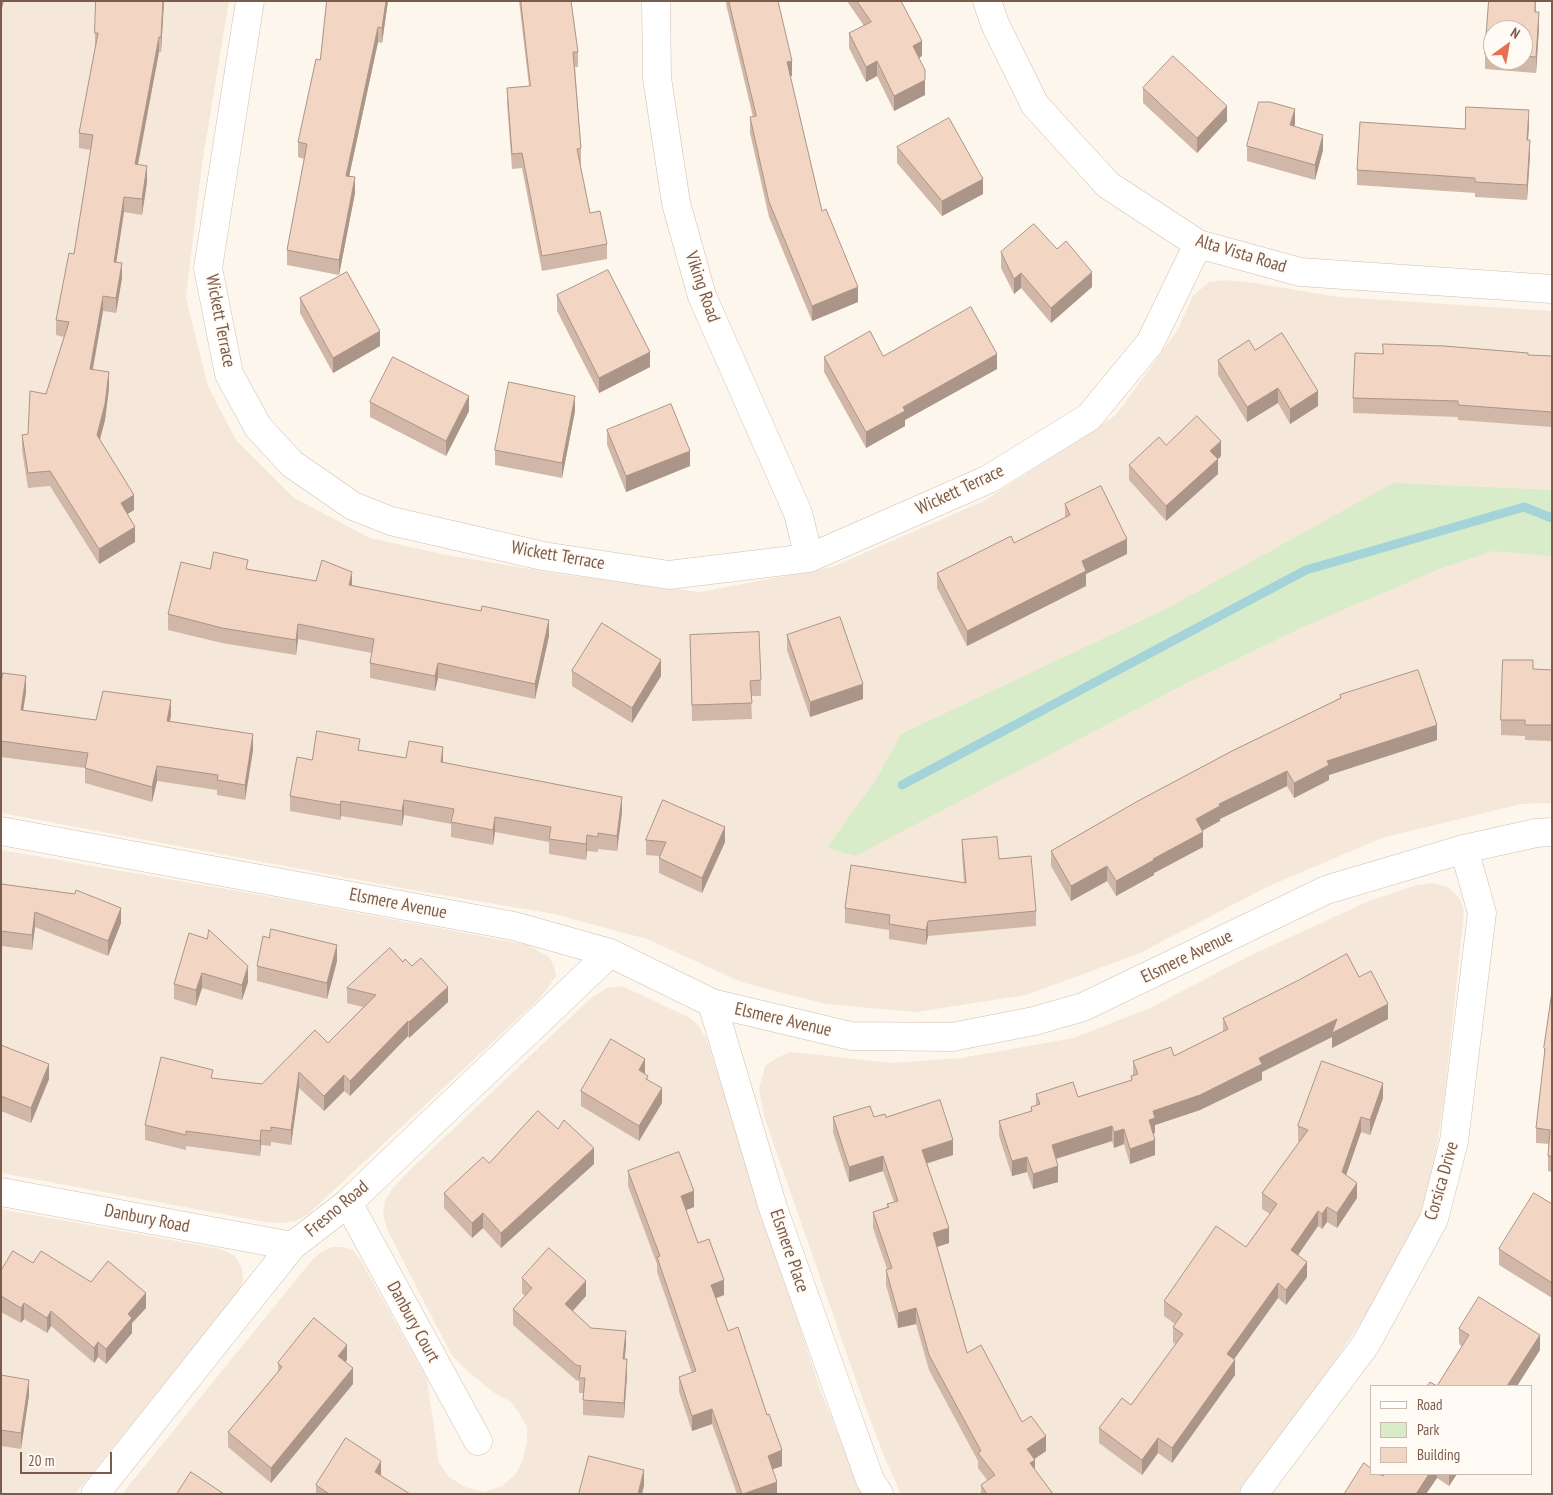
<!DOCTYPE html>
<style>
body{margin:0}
#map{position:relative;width:1553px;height:1495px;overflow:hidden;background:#fdf6ec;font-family:"PT Sans Narrow",sans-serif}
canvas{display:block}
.frame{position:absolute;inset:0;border:2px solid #7a5c4d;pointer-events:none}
.legend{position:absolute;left:1370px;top:1385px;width:162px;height:90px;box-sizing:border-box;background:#fffaf3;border:1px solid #cabbb1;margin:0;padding:6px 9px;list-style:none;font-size:15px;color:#7a5c4d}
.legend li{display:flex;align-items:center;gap:10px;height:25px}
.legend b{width:25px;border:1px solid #cabbb1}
.north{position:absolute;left:1483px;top:20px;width:50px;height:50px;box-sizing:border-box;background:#fffaf3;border:1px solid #cabbb1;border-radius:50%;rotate:32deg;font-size:14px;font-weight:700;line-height:20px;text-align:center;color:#7a5c4d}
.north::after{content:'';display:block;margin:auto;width:18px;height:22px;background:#e76f51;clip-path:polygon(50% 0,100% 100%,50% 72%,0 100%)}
.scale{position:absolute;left:20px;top:1452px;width:92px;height:22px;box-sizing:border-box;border:2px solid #7a5c4d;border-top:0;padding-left:6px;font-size:15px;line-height:18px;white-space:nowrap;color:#7a5c4d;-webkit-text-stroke:4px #fffaf3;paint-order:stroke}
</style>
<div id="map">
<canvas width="1553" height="1495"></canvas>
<div class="frame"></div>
<ul class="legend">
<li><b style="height:6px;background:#fff"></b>Road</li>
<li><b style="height:14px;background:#d8ecc9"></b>Park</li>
<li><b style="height:14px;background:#f3d5c3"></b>Building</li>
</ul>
<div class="north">N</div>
<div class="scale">20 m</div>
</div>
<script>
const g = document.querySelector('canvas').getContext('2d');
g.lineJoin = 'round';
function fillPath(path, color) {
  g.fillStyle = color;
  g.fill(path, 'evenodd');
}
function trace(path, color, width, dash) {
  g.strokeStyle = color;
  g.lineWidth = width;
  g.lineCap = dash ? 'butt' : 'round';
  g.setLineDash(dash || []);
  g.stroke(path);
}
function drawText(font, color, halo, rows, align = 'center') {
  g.font = font + ' "PT Sans Narrow",sans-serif';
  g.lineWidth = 4;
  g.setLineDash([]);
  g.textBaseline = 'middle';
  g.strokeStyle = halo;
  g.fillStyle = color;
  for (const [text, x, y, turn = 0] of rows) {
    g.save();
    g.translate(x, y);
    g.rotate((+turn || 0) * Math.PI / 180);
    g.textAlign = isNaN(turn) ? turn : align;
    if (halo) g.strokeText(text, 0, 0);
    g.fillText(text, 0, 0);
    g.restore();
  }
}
fillPath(new Path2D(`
 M1,1H229L202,164L186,297L208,386L236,440L294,498L370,538L442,554L559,574L700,592L832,567L984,501L1116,415L1177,331L1193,296L1209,282L1225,280L1253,283L1339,297L1552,311V803L1521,804L1382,838L1267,887L1138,954L1026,995L916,1012L825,1004L741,982L647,939L554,914L413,890L1,813Z
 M1,850L289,900L528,945L549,957L554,966L556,976L540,998L308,1214L296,1221L281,1223L265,1222L1,1173Z
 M1432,883L1448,887L1460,899L1464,912L1444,1102L1429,1193L1416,1227L1378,1297L1328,1371L1239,1494H901L884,1456L861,1395L764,1116L759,1089L765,1066L778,1057L791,1052L892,1063L961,1058L1073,1038L1150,1008L1249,956L1369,901L1417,885Z
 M622,986L688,1017L698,1025L706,1038L820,1389L862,1494H122L312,1260L321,1252L332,1247H342L353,1250L361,1261L427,1379L439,1463L449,1477L465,1487L484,1492L502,1486L516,1474L523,1459L527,1442V1427L520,1414L511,1402L493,1392L465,1369L452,1355L437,1327L388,1231L383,1215L385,1200L392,1189L409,1171L590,999L607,988Z
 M1,1209L220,1249L235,1256L242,1268L243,1281L239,1293L75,1494H1Z`), '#f5e8da');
fillPath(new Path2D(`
 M1393,483L1552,490V556L1493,551L1442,568L1305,626L1179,687L855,856L827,848L877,778L901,734L1166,609Z`), '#d8ecc9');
trace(new Path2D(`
 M902,785L1306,570L1524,507L1552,518`), '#a5d3da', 9);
const minor = new Path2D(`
 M250,1L208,268L229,374L258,427L292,464L353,506L391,521L543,556L669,575L809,558L989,479L1089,417L1150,343L1198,244
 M656,1L657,78L676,203L702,296L798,513L809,558
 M987,1L995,24L1035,105L1108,185L1198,244L1300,272L1552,289
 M1,831L514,926L610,953L712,1003L851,1036L952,1037L1034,1021L1083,1007L1326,890L1464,849L1536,833L1552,832
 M712,1003L773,1208L870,1480L879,1494
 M1,1192L292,1246
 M348,1203L478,1441
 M95,1494L292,1246L348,1203L610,953
 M1254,1494L1366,1344L1434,1219L1454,1141L1482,913L1464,849`);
trace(minor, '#d1beb0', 29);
trace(minor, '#fff', 28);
fillPath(new Path2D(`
 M164,1L161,52H159L138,165L147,182L142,215L124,212L116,262L122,278L116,313L103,311L93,369L109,388L105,420L100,439L134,510L127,514L135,542L99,564L50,486L28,488L22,450V435L28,434L46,394L64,337L56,335V320L74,254L91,150L79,148V133L96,48H95V33Z
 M327,1H388L382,43L378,42L349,176L355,193L339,275L287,265V250L304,159L298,157V142L320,60Z
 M519,1H571L578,52V67H575L581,148V164H580L590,213L607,244V259L542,271L522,168L512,169L507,103V88L529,86Z
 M726,1H778L792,76H790L822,211L858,302L812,321L769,217L750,133V117H753L726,4Z
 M847,1H901L922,56L919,58L925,95L894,111L877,76L866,82L849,48V33L864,26Z
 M1489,1H1536V12L1539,28L1536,73L1485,69V54ZM1493,30H1523V60H1493Z
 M1143,88L1227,121L1197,153L1143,103Z
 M1295,124L1294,126L1323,150L1315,180L1247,161V146Z
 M1529,125L1528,140L1530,155L1527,200L1475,197V193L1357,185V170L1465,129Z
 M897,147L983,194L942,216L897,163Z
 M1001,252L1092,287L1051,323L1021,288L1014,294L1001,268Z
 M557,295L650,367L599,393L557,311Z
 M300,298L380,346L333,373L300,313Z
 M1255,350L1318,406L1290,424L1278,403L1247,422L1218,375V360Z
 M1383,354L1552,356V427L1458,420V417L1353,413V398Z
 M883,356L997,369L905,420V426L866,448L824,372V357Z
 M370,402L469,411L446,456L370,417Z
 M575,411L562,478L495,465V450Z
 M607,430L690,466L626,492L607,445Z
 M1221,456L1218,459V474L1166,521L1129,480V465Z
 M1065,504L1127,554L1086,574V586L967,646L937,588V573L1014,543L1065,518Z
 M210,569H248L316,581L352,585L549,636L535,699L438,678L435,691L370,678V663L372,653L298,639L296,655L222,643L168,630V614Z
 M690,635L761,680V696H751L752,719L692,721Z
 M787,635L863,699L810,717L787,650Z
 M1533,669L1552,670V741L1525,740V736L1501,735V720Z
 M572,671L661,676L632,723L572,686Z
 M1,684L26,692L23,710L96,720L171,715L170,721L253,750L245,800L217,795V790L157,781L152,802L85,783V768L1,757Z
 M1340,695L1437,740L1329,775V780L1294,798L1287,786L1220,819V821L1202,831L1203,847L1154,873V875L1116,896L1107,881L1071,901L1051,866V851L1340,698Z
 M360,751L443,763L622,812L617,851L598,849V852L587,851L586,860L549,854V842L495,832L493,845L451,837V824L404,815L402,826L341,816L340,820L290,811V796L312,760Z
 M646,840L725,842L702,893L659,873V856L646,855Z
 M962,840L999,859L1036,911V926L928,936L926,945L889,939V930L845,923V908L964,882L962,855Z
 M1,884L121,923L108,956L35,927L32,950L1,946Z
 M207,939L248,982L242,1000L202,988L196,1006L174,999V984Z
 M337,961L327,999L257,981V966Z
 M403,962L448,1002L409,1038L408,1036L350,1096L344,1091L324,1111L299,1088L291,1145L271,1142V1146L261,1145L260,1156L186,1146V1150L145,1140V1125L213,1079L262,1084L328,1043L363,1007L347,1003V988Z
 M1359,977L1388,1019L1332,1048V1037L1262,1072V1080L1200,1110L1155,1125V1133L1153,1134L1155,1155L1130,1164L1124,1144L1114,1148L1112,1141L1056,1159L1058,1182L1033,1189L1027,1172L1012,1176L999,1136V1121L1031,1111V1107L1036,1106V1094L1078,1097L1131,1080V1076L1133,1075V1061L1174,1056L1223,1032V1018Z
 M1552,992V1172L1548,1171V1156L1549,1144L1536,1143V1128L1544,1061V1048Z
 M1,1045L49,1079L31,1123L1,1111Z
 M645,1074L662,1103L639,1141L581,1106V1091Z
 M1383,1098L1370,1135L1361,1132L1346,1175L1357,1198L1337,1228L1327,1222L1322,1229L1318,1226L1298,1255L1307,1277L1286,1305L1278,1298L1234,1359L1235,1375L1172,1463L1158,1453L1142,1475L1099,1443V1428L1131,1405L1176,1344L1173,1343V1327L1175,1324L1164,1316V1301L1246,1247L1270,1214L1262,1209V1193L1300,1142L1298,1141V1126Z
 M833,1117H886L953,1155L927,1163L949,1243L937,1247L967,1353L1046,1451L1034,1459L1035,1470L1053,1494H981V1485L988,1481L978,1468V1461L929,1370L916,1324L898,1328L886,1285V1270L887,1269L873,1228V1212L887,1207V1204L894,1202L883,1171L849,1182L833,1132Z
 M489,1163L594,1164L501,1248L483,1228L472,1238L444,1208V1193Z
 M628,1171L694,1207L686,1210L698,1243L724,1295L716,1298L728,1331L782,1466L772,1469L777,1494H737L712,1424L692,1431L679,1392V1377L692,1373L657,1272V1264L628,1186Z
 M1552,1204V1298L1499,1265V1249Z
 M33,1263L91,1282L146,1308L132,1323V1333L106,1364L98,1357L94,1363L51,1326L47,1333L24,1319L21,1323L1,1312V1271Z
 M522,1278L586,1296L573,1311L591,1328L626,1346L624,1359L627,1375L624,1418L583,1415V1393H579V1381L576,1380L513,1325V1309L525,1296L522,1293Z
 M1459,1329L1540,1350L1517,1386H1427H1437L1462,1346L1459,1344Z
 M347,1360L345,1362L353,1384L271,1483L228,1447V1432L278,1372V1363Z
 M1,1375L29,1395L21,1449L1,1446Z
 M1385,1474H1457L1449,1486L1437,1478L1426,1494H1345V1493L1383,1476Z
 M381,1476L410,1494H316V1485Z`), '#d1b7a8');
fillPath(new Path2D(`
 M1,1H4L1,12Z
 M163,1H164L161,52V37Z
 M386,1H388L382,43V28Z
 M1539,12V28L1536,73V57Z
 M378,27V42L346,191V176Z
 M159,37V52L135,179V164Z
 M922,41V56L913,61V46Z
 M792,61V76L787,77V62Z
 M877,61V76L866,82V67Z
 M925,80V95L894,111V96Z
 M1227,106V121L1197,153V138Z
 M1295,109V124L1290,140V125Z
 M1529,110V125L1527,155V140Z
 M1323,135V150L1315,180V165Z
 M1530,140V155L1527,200V185Z
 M147,166V182L142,215V199Z
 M355,177V193L339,275V260Z
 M983,179V194L942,216V201Z
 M124,197V212L114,277V262Z
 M122,263V278L116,313V298Z
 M1092,272V287L1051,323V308Z
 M1021,273V288L1014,294V279Z
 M858,287V302L812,321V306Z
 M103,296V311L90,384V369Z
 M380,331V346L333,373V358Z
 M650,352V367L599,393V378Z
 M997,354V369L905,420V426L866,448V432L903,407Z
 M109,372V388L105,420L97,450V435Z
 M1278,388V403L1247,422V407Z
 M1318,391V406L1290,424V409Z
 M469,396V411L446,456V441Z
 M575,396V411L562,478V463Z
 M1221,441V456L1218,459V474L1166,521V506L1210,451Z
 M690,451V466L626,492V476Z
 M134,495V510L121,518V503Z
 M135,527V542L99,564V549Z
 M1127,539V554L1086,574V586L967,646V631L1082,561Z
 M352,572V587L349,585Z
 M549,620V636L535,699V684Z
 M298,624V639L296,655V640Z
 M661,660V676L632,723V708Z
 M438,663V678L435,691V676Z
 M26,676V692L21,725V710Z
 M863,684V699L810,717V702Z
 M171,700V715L167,736V721Z
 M1437,725V740L1329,775V780L1294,798V783L1327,761Z
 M253,734V750L245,800V785Z
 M443,747V762L441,778V762Z
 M157,766V781L152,802V787Z
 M1287,771V786L1220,819V821L1196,834V819L1219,804Z
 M622,797V812L617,851V836Z
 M404,800V815L402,826V811Z
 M341,801V816L340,820V805Z
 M495,817V832L493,845V830Z
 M725,827V842L702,893V878Z
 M1203,832V847L1154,873V875L1116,896V881L1153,859Z
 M587,835V851L586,860V844Z
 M1107,866V881L1071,901V886Z
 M121,908V923L108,956V941Z
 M35,912V927L32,950V935Z
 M928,921V936L926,945V930Z
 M337,945V961L327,999V983Z
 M248,966V982L242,1000V985Z
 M202,973V988L196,1006V990Z
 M448,987V1002L409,1038V1022Z
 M1388,1004V1019L1332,1048V1037L1262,1072V1080L1200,1110L1155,1125V1133L1149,1135V1120L1153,1111L1337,1019Z
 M408,1021V1036L350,1096V1081Z
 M645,1059V1074L639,1070Z
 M49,1064V1079L31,1123V1108Z
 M299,1072V1088L291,1145V1130Z
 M344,1075V1091L324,1111V1096Z
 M1383,1083V1098L1370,1135V1120Z
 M662,1088V1103L639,1141V1126Z
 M1361,1117V1132L1342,1187V1172Z
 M1112,1126V1141L1052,1160V1145Z
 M1124,1129V1144L1114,1148V1132Z
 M261,1130V1145L260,1156V1141Z
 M953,1140V1155L922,1165V1150Z
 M1155,1140V1155L1130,1164V1149Z
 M594,1148V1164L501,1248V1233Z
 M883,1156V1171L849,1182V1167Z
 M1027,1157V1172L1012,1176V1161Z
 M1058,1166V1182L1033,1189V1174Z
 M1357,1183V1198L1337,1228V1213Z
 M694,1191V1207L681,1212V1196Z
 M1327,1207V1222L1322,1229V1214Z
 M1318,1211V1226L1291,1265V1250Z
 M483,1213V1228L472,1238V1223Z
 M949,1228V1243L933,1248V1233Z
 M1307,1262V1277L1286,1305V1290Z
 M724,1280V1295L711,1300V1285Z
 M586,1281V1296L565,1319V1304Z
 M1278,1283V1298L1227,1369V1354Z
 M146,1293V1308L132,1323V1333L106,1364V1349L128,1314Z
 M24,1303V1319L21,1323V1308Z
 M916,1308V1324L898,1328V1313Z
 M51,1311V1326L47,1333V1318Z
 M626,1331V1346L623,1374V1359Z
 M1540,1335V1350L1517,1386H1507Z
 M98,1342V1357L94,1363V1348Z
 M347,1345V1360L338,1371V1356Z
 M627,1359V1375L624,1418V1403Z
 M1235,1360V1375L1172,1463V1448Z
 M353,1368V1384L271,1483V1468Z
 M29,1380V1395L21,1449V1433Z
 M712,1409V1424L692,1431V1416Z
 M1046,1436V1451L1027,1464V1449Z
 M1158,1438V1453L1142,1475V1460Z
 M782,1450V1466L768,1471V1456Z
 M1035,1460V1475L1030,1463Z
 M381,1461V1476L375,1472Z
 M644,1470V1486L642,1494H638Z
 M1429,1474H1437V1478L1426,1494H1416Z
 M1449,1474H1457L1449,1486Z
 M777,1482V1494H743Z`), '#aa9588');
const building = new Path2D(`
 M96,1H163L161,37H159L135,164L147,166L142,199L124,197L114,262L122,263L116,298L103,296L90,369L109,372L105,404L97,435L134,495L121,503L135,527L99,549L50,471L28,473L22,435L28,434L30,391L46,394L69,322L56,320L69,253L74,254L93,135L79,133L98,33H95Z
 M327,1H386L382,28L378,27L346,176L355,177L339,260L287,250L307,144L298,142L316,59L320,60Z
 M521,1H571L578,52H573L581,148L577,149L590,213L600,211L607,244L542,256L522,153L512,154L507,88L530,86Z
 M729,1H778L792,61L787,62L822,211L826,209L858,287L812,306L769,202L750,117L756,116Z
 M857,1H901L922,41L913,46L925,70V80L894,96L877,61L866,67L849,33L871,22Z
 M1489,1H1535V12H1539L1536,57L1523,56V30H1493V54H1485Z
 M1173,56L1227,106L1197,138L1143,88Z
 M1259,102H1270L1295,109L1290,125L1323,135L1315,165L1247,146Z
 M1466,107L1529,110L1527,140H1530L1527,185L1475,182V178L1357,170L1360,122L1465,129Z
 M949,118L983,179L942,201L897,147Z
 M1034,224L1057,249L1066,241L1092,272L1051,308L1021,273L1014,279L1001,252Z
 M608,270L650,352L599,378L557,295Z
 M347,272L380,331L333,358L300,298Z
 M971,307L997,354L903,407L905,411L866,432L824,357L870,331L883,356Z
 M1282,333L1318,391L1290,409L1278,388L1247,407L1218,360L1249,340L1255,350Z
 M1383,344L1444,346L1528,353V355L1552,356V412L1458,405V401L1353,398L1355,353L1383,354Z
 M393,357L469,396L446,441L370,402Z
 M509,382L575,396L562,463L495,450Z
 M671,404L690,451L626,476L607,430Z
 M1197,416L1221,441L1210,451L1218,459L1166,506L1129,465L1159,437L1166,445Z
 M1101,486L1127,539L1082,561L1086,571L967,631L937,573L1011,536L1014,543L1070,515L1065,504Z
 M214,552L248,560L246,569L316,581L322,560L352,572L349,585L481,611L482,606L549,620L535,684L438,663L435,676L370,663L374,639L298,624L296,640L222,628L168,614L181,562L210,569Z
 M840,617L863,684L810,702L787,635Z
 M602,623L661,660L632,708L572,671Z
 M759,632L761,680L750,681L752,703L692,705L690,635Z
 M1503,660H1533V669L1552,670V725H1525V720H1501Z
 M1418,670L1437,725L1327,761L1329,765L1294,783L1287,771L1219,804L1220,806L1196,819L1203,832L1153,859L1154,860L1116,881L1107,866L1071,886L1051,851L1138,801L1232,751L1341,698L1340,695Z
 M3,673L26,676L21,710L96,720L103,691L171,700L167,721L253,734L245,785L217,780L218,775L157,766L152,787L85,768L88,753L1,741V684Z
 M317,731L360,739L358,750L406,758L409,741L443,747L441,762L622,797L617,836L598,833V837L587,835L586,844L549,839L551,827L495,817L493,830L451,822L454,809L404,800L402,811L341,801L340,805L290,796L297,757L312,760Z
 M663,800L725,827L702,878L659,858L666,842L646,840Z
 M997,837L999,859L1031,856L1036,911L928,921L926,930L889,924L890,915L845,908L851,865L966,883L962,840Z
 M1,884L75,894L76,890L121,908L108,941L35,912L32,935L1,931Z
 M271,929L337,945L327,983L257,966L263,936L269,938Z
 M209,930L248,966L242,985L202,973L196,990L174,984L189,933L207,939Z
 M390,948L403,962L405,959L412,966L421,958L448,987L409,1022L408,1021L350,1081L344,1075L324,1096L299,1072L291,1130L271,1127V1131L261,1130L260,1141L186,1131V1135L145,1125L161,1057L213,1070L211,1078L262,1084L315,1030L328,1043L376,995L347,988Z
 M1347,954L1359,977L1371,971L1388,1004L1332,1033L1337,1019L1259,1058L1262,1064L1200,1095L1153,1111L1155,1118L1149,1120L1155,1140L1130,1149L1124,1129L1114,1132L1112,1126L1052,1145L1058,1166L1033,1174L1027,1157L1012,1161L999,1121L1032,1111L1031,1107L1040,1104L1036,1094L1073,1082L1078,1097L1132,1080L1131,1076L1138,1074L1133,1061L1171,1047L1174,1056L1228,1029L1223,1018L1299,980Z
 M1552,992V1156H1548L1550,1130L1536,1128L1545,1049L1544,1048Z
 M611,1039L645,1059L639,1070L648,1076L646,1079L662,1088L639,1126L581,1091Z
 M1,1045L49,1064L31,1108L1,1096Z
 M1322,1061L1383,1083L1370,1120L1361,1117L1342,1172L1357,1183L1337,1213L1327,1207L1322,1214L1318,1211L1291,1250L1307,1262L1286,1290L1278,1283L1227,1354L1235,1360L1172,1448L1158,1438L1142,1460L1099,1428L1122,1398L1131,1405L1183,1334L1173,1327L1182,1314L1164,1301L1216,1226L1246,1247L1277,1204L1262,1193L1308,1130L1298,1126Z
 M940,1100L953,1140L922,1150L949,1228L933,1233L967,1353L981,1345L1022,1422L1031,1416L1046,1436L1027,1449L1035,1460L1030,1463L1053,1494H987L981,1485L995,1475L978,1453L981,1451L929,1355L916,1308L898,1313L886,1270L892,1268L873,1212L889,1207L887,1204L898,1201L883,1156L849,1167L833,1117L870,1106L874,1117L885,1114L886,1117Z
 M538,1111L558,1129L564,1120L594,1148L501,1233L483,1213L472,1223L444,1193L483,1157L489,1163Z
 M679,1152L694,1191L681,1196L698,1243L709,1239L724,1280L711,1285L728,1331L738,1327L767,1415L769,1414L782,1450L768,1456L777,1482L743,1494H742L712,1409L692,1416L679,1377L696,1371L657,1257L660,1256L628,1171Z
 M1534,1193L1552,1204V1283L1499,1249Z
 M549,1248L586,1281L565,1304L591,1328L626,1331L623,1359H627L624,1403L583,1400L585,1378H579L581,1366L576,1365L513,1309L532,1288L522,1278Z
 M13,1251L33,1263L41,1251L91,1282L108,1261L146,1293L128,1314L132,1318L106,1349L98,1342L94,1348L51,1311L47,1318L24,1303L21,1308L1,1296V1271Z
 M1479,1297L1540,1335L1507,1386H1427L1430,1382L1437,1386L1469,1335L1459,1329Z
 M314,1318L347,1345L338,1356L353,1368L271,1468L228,1432L282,1367L278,1363Z
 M1,1375L29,1380L21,1433L1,1430Z
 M346,1438L381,1461L375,1472L410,1494H329L316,1485Z
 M589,1456L644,1470L638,1494H579Z
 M1364,1463L1372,1469V1474H1379L1383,1476L1385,1474H1429L1416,1494H1346L1345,1493Z
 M191,1472L224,1494H177Z`);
fillPath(building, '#f3d5c3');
trace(building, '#aa9588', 1);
drawText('18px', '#7a5c4d', '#fffaf3', [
 ["Alta Vista Road",1241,254,17],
 ["Viking Road",702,287,71],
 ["Wickett Terrace",220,321,79],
 ["Wickett Terrace",960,490,-25],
 ["Wickett Terrace",558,556,10],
 ["Elsmere Avenue",398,904,11],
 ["Elsmere Avenue",1187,957,-26],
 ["Elsmere Avenue",783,1020,13],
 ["Corsica Drive",1442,1181,-74],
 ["Fresno Road",337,1209,-40],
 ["Danbury Road",147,1219,11],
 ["Elsmere Place",789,1251,71],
 ["Danbury Court",413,1322,61]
]);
</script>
